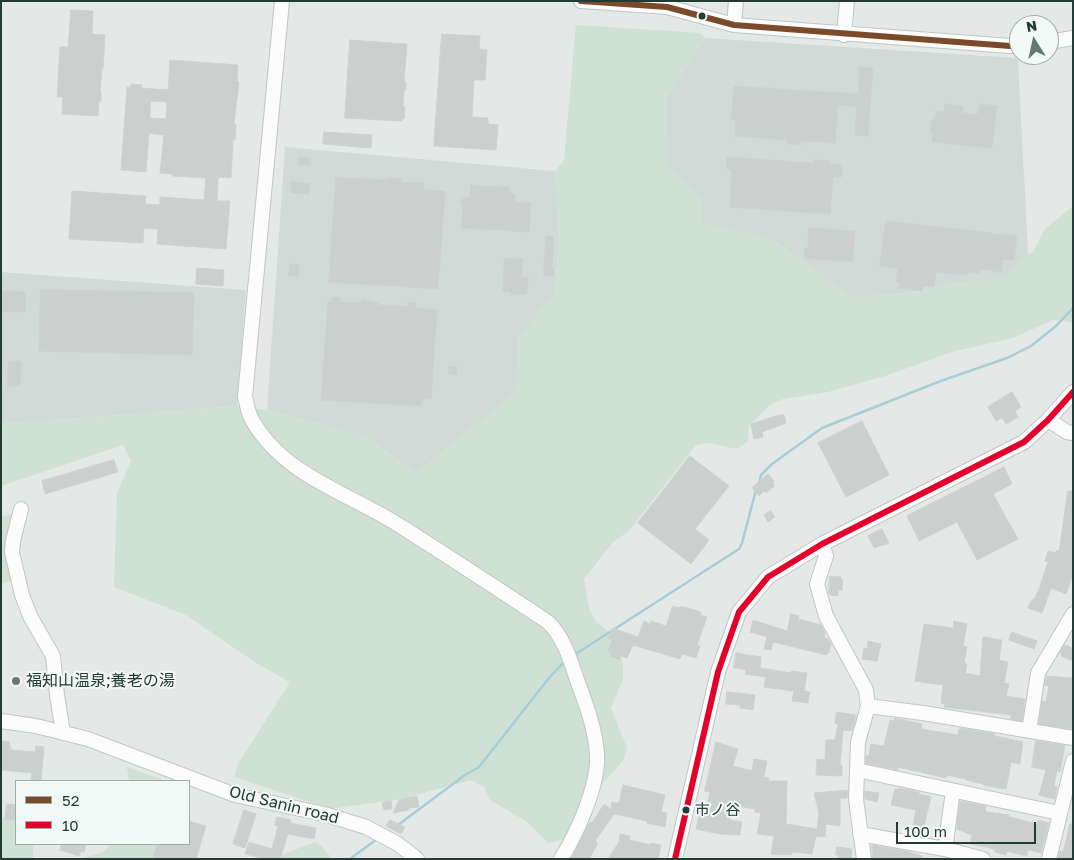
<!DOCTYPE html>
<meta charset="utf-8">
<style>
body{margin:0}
#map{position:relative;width:1074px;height:860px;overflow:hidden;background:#e4e9e7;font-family:"Golos Text",sans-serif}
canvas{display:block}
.frame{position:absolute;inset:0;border:2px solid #233b35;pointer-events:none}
.legend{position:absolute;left:15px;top:780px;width:175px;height:65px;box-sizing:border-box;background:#f2f8f5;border:1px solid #9faca8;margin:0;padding:6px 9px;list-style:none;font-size:15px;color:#233b35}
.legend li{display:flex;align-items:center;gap:10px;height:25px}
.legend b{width:25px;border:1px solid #9faca8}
.north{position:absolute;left:1009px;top:15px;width:50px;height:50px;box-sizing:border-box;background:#f2f8f5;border:1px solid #9faca8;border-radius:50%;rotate:350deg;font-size:14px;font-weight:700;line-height:20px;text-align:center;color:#233b35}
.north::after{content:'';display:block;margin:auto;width:18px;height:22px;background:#677873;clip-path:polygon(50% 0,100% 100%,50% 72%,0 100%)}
.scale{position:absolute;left:896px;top:822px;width:140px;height:22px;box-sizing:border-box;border:2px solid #233b35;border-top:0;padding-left:6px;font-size:15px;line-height:18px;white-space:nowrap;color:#233b35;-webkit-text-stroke:4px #f2f8f5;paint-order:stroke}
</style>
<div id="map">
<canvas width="1074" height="860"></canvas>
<div class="frame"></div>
<ul class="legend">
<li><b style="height:6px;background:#7a4b2a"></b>52</li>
<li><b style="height:6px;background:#e4002b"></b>10</li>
</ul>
<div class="north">N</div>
<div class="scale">100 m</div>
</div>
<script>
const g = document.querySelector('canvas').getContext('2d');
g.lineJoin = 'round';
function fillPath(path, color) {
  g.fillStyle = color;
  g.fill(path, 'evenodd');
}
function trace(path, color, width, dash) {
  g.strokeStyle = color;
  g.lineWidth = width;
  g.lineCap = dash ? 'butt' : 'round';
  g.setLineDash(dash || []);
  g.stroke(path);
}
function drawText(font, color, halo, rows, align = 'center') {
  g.font = font + ' "Golos Text","Noto Sans JP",sans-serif';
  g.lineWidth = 4;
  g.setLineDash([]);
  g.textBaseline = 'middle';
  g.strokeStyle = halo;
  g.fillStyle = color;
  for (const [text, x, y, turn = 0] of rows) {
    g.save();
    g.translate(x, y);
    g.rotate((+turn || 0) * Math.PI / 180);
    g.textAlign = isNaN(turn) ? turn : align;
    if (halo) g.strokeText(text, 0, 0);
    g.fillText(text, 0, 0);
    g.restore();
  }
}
fillPath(new Path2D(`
 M705,38L1018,58L1028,254L1005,278L947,284L914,292L853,298L773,240L702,223V200L667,166L665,99Z
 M285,147L555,171L560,239L554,295L520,336L516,393L417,473L364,436L267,410Z
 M1,272L246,290L237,406L28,422H1Z`), '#d2dad7');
fillPath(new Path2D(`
 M576,25L700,33L705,38L665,99L667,166L702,200V223L773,240L853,298L914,292L947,284L1005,278L1028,254L1033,252L1045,229L1073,206V324L1067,321L1053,320L1013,338L955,351L885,376L828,392L783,399L770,405L749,426L748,441L737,449L709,443L696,445L629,531L613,542L584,579L589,608L595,620L616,638L623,665V679L611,708L627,748L623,761L603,783L573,832L562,840L548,843L527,822L490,800L484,787L471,780L401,799L330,809L234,777L238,764L290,682L256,663L186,615L114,587L117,493L131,461L123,445L1,486V422H28L237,406L267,410L364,436L417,473L516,393L520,336L554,295L560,239L555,171L564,160Z
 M14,515L25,522L20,550L22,579L1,583V516Z
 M127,767L166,781H129Z
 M1,818L16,819V844H33V859H1Z
 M315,842L321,845L332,859H277L281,855Z
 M111,844H162L158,859H80L103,852Z`), '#cee1d4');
trace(new Path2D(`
 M759,483L761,475L772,464L822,428L938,382L1007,358L1031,346L1056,326L1073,308
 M574,655L739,549L742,543L756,490
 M398,825L465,775L479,767L549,678L565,661
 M350,859L377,839`), '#a7ced6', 2.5);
const building = new Path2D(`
 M71,10L93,11L92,34L105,35L103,68L102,67L100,92H101V102L99,101L98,116L62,114L63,97H57L60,47H68Z
 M442,34L480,36L479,49L487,50L485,80H474L472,117L488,118V124L498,125L496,150L434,146Z
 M350,40L407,44L404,82H406V90H404L403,107H405L404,119H402V121L345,118Z
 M170,60L238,65L237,82H239L234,124H236L235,140H233L231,178L220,177L218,179L217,201H230L226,249L157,244L158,229L144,228L143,243L69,239L72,191L146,196L145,204L160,205V197L204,200L206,178L173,176V174L160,173L164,135L149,133L146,172L121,170L127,87H131V84L142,85L141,88L168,90ZM151,101L167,102L166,119L150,118Z
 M860,67L873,68L868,136L855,135L857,107L838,105L835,143L801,141L800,145L787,144L788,140L735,136L736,120H731L734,86L858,94Z
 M945,104L963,106L962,113L978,114L980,104L997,106L992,148L932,142L933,134L930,133L932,119H935L936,111L944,112Z
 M324,132L372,135L371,148L323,144Z
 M300,157L311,158L310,165H299Z
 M727,157L814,163V160L829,161V164L843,165L842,177L833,176L830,214L730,207L732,169H727Z
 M336,177L387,180V178H401V182L424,183V190L445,191L438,289L329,282Z
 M292,181L310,184L309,194L291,193Z
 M471,185L509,187V193L515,194L514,202L531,203L529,232L461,228L463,205H461V197L470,198Z
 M886,221L1017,236L1014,260L1003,259L1001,272L980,269L979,274L967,272V275L936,272L934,287L923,286L922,291L899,288L900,284L896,281L898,268L880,266Z
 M809,228L855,231L853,262L804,258L805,247L808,248Z
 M546,236L554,237L552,268H554V276H544Z
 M505,258L523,259L521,277H528L527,294L511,295V292H503Z
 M290,264L299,265V276L289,275Z
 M197,268L224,270L223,286L196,284Z
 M41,289L194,293L192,355L39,351Z
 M1,291L26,292L25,312H1Z
 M332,297H340V302L361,303V299L378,303V305L408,306V302L416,303L415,308L437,310L431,399H422L421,406L321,400L328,302H332Z
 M9,361H21L20,386H8Z
 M449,366L457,367V375L449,374Z
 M1012,392L1021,407L1015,411L1018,417L1006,424L1002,418L996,421L988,407Z
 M784,415L786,423L762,432L763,437L754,439L751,424L776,416Z
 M862,421L889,475L846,497L818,443Z
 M690,456L729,486L695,529L709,540L691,564L638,523Z
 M114,460L118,472L45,494L42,481Z
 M1004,467L1012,484L993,494L1018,539L977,560L957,522L919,541L907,516Z
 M768,474L774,481L773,482L774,486L766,493L764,491L759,496L752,488Z
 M1068,491H1073V574L1066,594L1051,588L1042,613L1028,608L1032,599L1034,600L1039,589L1048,562L1045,561L1048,551L1056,553L1057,550L1059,551Z
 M771,511L775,517L768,522L764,515Z
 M882,529L889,543L874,548L868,536Z
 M830,576L841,577V580H843L842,590H838V596L830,595V593H829Z
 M673,606L680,608L681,606L701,612L700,615L707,617L697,645L700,646L696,658L682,654L680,659L633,645L627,658L621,656L620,660L610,656L611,653L608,652L612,640L608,639L612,628L638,637L644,621L650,624L651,621L666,626Z
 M791,614L799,616L798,619L821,625L825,633L824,638L828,639L831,644L829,653L827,652V655L773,642L771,650L764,649L767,637L750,632L753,620L787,631Z
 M954,621L967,624L963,646L967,647L964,663L967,664L965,673L980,676L983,637L1002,640L999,660L1008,662L1004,683L1009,684L1006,696L1025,699L1022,721L1011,719V715L944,707L945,704L941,703L943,685L915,681L924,624L953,628Z
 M1012,632L1037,641L1034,649L1009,640Z
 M868,641L881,644L877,661L862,659L864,648L867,649Z
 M1065,645L1073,648V661L1061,656L1062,654L1060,653Z
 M736,653L761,657L760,668L791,673V671L807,673L804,691L810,692L808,703L792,701L794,691L764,687L766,677L745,674L746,670L734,668Z
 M1047,676L1073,678V729L1039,724L1042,701L1046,702L1049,686L1045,685Z
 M727,692L755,695L753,710L740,708V705L726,704Z
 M837,712L856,715L852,731L843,730L840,765H842V776L816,775L817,759L825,760L826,740H835L838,724L835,723Z
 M895,718L922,724L921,729L958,735L959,729L961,730V728L995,734V736L1023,742L1020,764L1011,762L1006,789L983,785V784L966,780V779L947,775L946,778L898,767V770L866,763V756H869L871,744L884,746L890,720L894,721Z
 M2,741L9,742L11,750L35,752L36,746L44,747L41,781L31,780L32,773L1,770Z
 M1036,741L1065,745L1060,772L1057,771L1054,786L1057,787L1055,799L1039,795L1046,770L1032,767Z
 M716,742L738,749L733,766L752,771L754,759L767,761L764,777L769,778L768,781H787L786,824L817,829L819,813L814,793L848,790L847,798H840V826L826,824L825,837L816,836L812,854L792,852L791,855L781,854V855L771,854L774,836L757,834L761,813L755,812V809L733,805L730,820L742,822L740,835L720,834L696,829L700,812H705L710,792L705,791Z
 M623,785L665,795L661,812L667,813L665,827L647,823V821L614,814L595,841L597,842V845L589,859H571L590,822L592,823L604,804L611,809L612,802L619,803Z
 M899,788L919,792V794L931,797L922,834L912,831L916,810L891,805L895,789H899Z
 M865,791L879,793L877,802L865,799Z
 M417,796L419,807L409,808V810L393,813L399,800Z
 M391,801L392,809L384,810L382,803Z
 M960,801L986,806L985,810L987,812L1009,815V817L1037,824L1038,820L1049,823L1041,853L1028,850L1027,856L1007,851L1006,855L995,852V850L986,847L970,844L972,835L957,829Z
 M7,804L16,805V820L5,819Z
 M244,810L256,814L245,848L233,844Z
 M277,817L291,820L290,823L316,828L314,839L288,834L280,859H266L245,854L249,842L272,849L278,826L275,825Z
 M390,820L405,827L401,834L386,826Z
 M189,821L206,826L196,859H153L157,844H189Z
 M1070,824H1073V859H1058L1060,851L1063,852Z
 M620,834L630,836L629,840L651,845V843L661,845L658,859H608L619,842Z
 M62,844H86L84,852L81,851L79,856L60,850Z
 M872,845L906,851L922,856V859H873Z
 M837,847L852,849L851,859H838L839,855H836Z`);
fillPath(building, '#cbd0ce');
trace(building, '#cdd2d0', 1);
const minor = new Path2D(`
 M282,1L245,397C247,404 248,412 251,418C282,475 346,492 397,524C448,556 498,589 548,622C564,638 570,659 577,680C586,704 595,728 597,754C599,785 577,833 561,859
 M581,1L667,7L734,25L1010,46L1019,45
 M734,25L736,1
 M844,35L847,1
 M1049,42L1073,38
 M1048,420L1067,432L1073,433
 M21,509L13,541L12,552L22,595L30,616L53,656L57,695L63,733
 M822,544L826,556L817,584L826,616L866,690L868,706L858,742L856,799L864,859
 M868,706L923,713L1073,738
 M1,721L36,726L88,739L235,795L324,814L366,827L398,844L417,859
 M1029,731L1038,673L1073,614
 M857,770L1059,813
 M860,834L945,849L983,859
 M945,849L953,791
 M675,859L718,672L739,612L768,577L822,544L1024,442L1048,420L1073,392
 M1049,859L1073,761`);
trace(minor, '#c1c6c4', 16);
trace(minor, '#fbfcfb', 14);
trace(new Path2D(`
 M581,1L667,7L734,25L1010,46L1019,45`), '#7a4b2a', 6);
trace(new Path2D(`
 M675,859L718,672L739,612L768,577L822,544L1024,442L1048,420L1073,392`), '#e4002b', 6);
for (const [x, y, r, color] of [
 [702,16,4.5,"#233b35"],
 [16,681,5,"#677873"],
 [686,810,4.5,"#233b35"]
]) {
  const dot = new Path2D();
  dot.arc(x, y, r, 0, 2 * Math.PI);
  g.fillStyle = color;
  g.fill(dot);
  trace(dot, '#f2f8f5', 2);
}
drawText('15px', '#233b35', '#f2f8f5', [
 ["市ノ谷",695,810]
], 'left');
drawText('16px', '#233b35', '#f2f8f5', [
 ["福知山温泉;養老の湯",26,681]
], 'left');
drawText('16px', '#233b35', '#f2f8f5', [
 ["Old Sanin road",284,805,14]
]);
</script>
